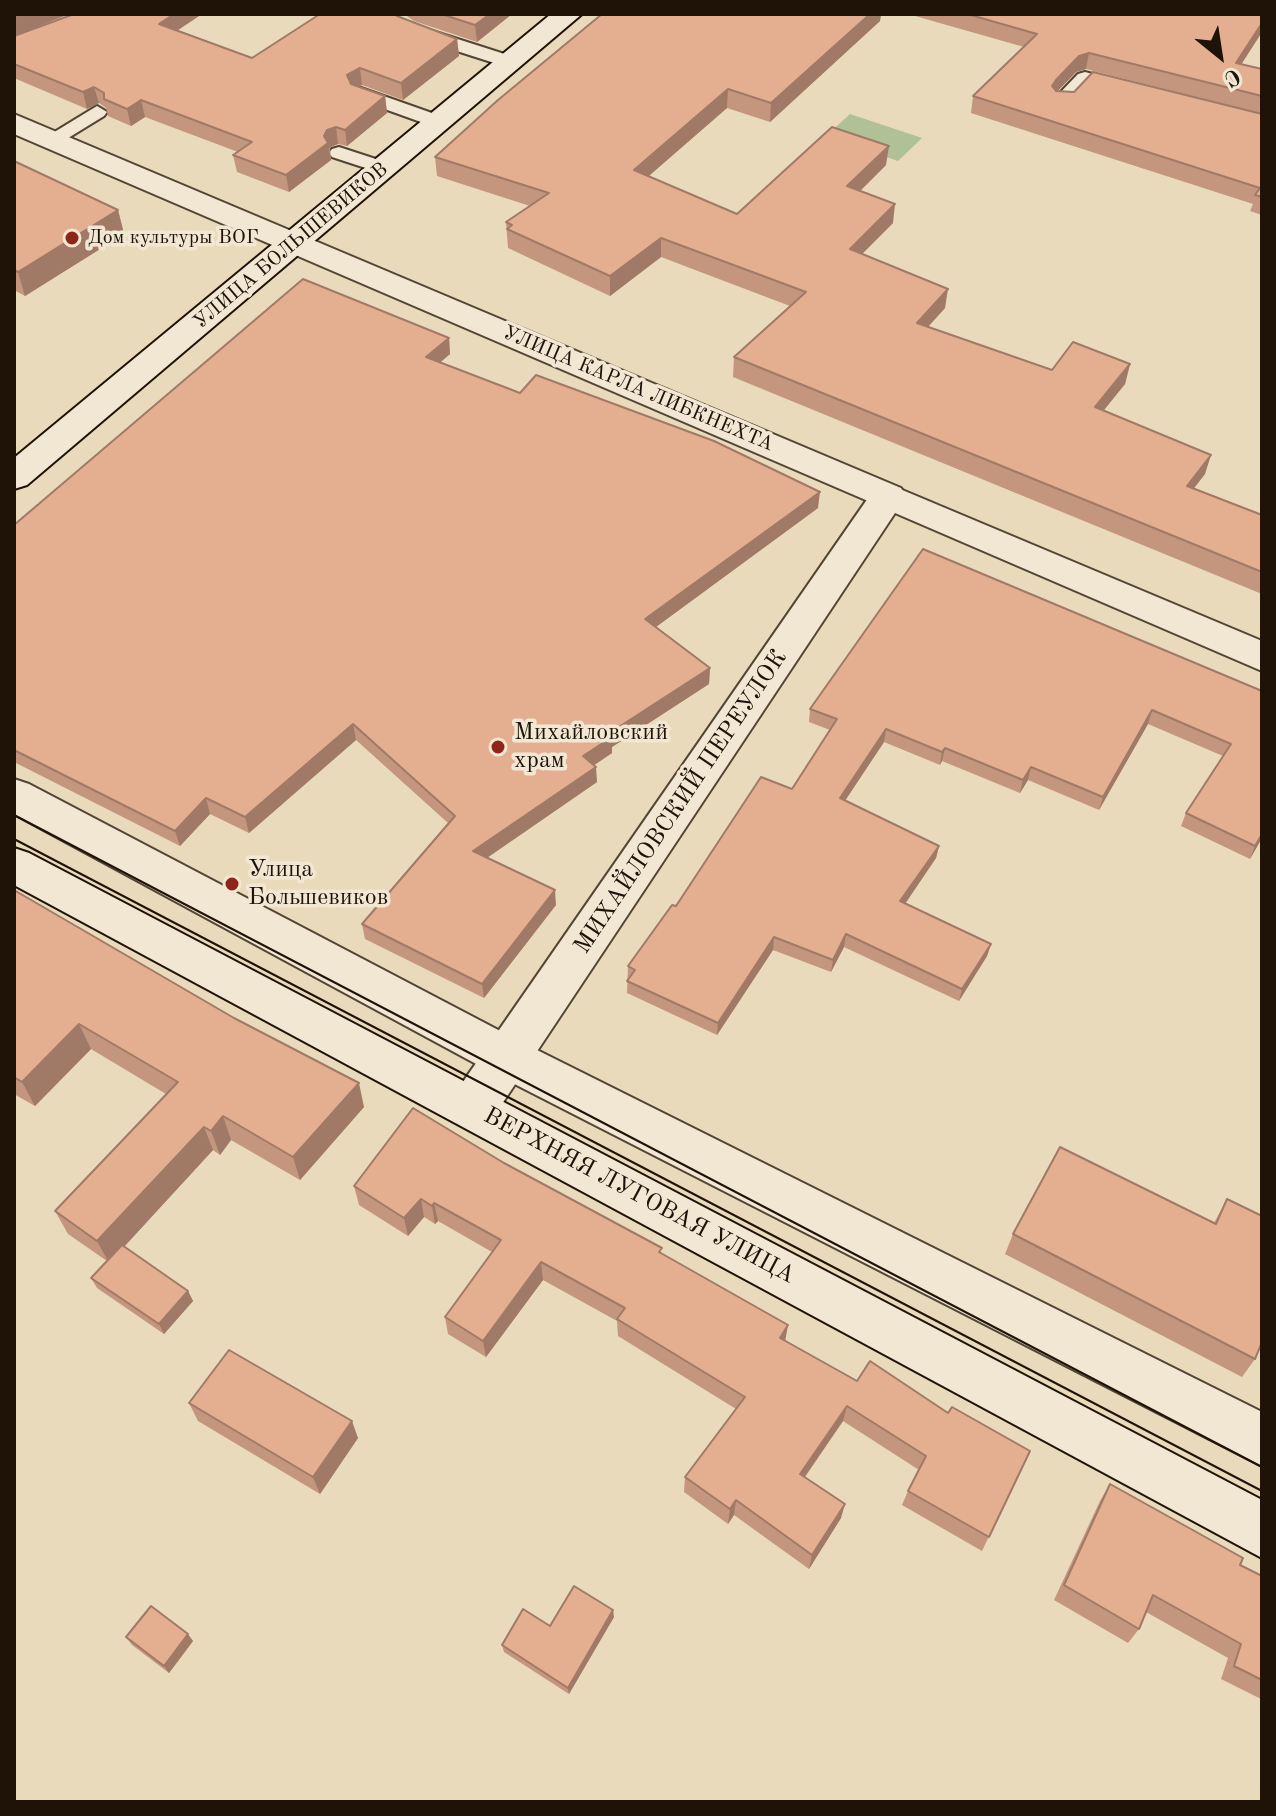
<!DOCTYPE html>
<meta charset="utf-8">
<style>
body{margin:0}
#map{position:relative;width:1276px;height:1816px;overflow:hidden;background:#e9dabb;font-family:"Old Standard TT",serif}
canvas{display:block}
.frame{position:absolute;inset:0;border:16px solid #1f1307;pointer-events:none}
.north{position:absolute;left:1180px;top:16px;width:80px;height:80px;-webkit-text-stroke:6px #f1e7d3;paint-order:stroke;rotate:150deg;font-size:22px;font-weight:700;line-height:32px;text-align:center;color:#1f1307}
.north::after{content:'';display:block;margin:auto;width:28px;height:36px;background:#1f1307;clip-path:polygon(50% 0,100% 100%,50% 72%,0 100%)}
</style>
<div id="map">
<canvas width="1276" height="1816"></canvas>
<div class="frame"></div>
<div class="north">С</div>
</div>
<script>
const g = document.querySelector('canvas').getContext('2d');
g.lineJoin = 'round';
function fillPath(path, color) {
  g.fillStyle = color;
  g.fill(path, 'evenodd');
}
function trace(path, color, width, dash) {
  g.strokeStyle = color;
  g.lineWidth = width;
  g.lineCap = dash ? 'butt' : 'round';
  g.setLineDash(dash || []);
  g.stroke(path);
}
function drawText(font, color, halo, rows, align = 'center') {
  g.font = font + ' "Old Standard TT",serif';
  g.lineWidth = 7;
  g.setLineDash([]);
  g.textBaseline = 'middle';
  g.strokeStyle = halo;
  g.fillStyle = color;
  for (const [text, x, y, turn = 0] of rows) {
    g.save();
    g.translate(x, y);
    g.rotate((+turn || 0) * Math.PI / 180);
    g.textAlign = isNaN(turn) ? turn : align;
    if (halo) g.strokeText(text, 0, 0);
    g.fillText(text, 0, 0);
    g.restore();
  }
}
fillPath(new Path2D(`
 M850,114L922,138L898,161L826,136Z`), '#b0c195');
const service = new Path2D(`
 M420,27L517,58L520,62L510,68L413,37L411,33L413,29Z
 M1085,72L1131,84L1134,88L1124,94L1089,85L1069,106H1055L1052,102L1055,98L1078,74Z
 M361,88L446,118L449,122L439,128L432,126L354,98L351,94Z
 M97,106L107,112L104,116L60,143H46L43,139Z
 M339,147L391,164L394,168L384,174L332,157L329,153L332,149Z`);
const minor = new Path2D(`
 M888,484L1262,641V671L895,513L490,1122L473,1128L456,1122L449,1107L456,1092L875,488Z`);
const tertiary = new Path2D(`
 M14,114L901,488L906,496L901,504L888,508L875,504L14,134Z
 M14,779L29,784L525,1044L1262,1412V1466L491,1072L14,814Z`);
const secondary = new Path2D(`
 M551,14H582L27,485L14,489V458Z
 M14,848L29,853L1262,1500V1558L14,885Z`);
trace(service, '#524534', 4);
trace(minor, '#524534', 4);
trace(tertiary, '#524534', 4);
trace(secondary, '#1f1307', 4);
fillPath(service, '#f1e7d3');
fillPath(minor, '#f1e7d3');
fillPath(tertiary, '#f1e7d3');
fillPath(secondary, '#f1e7d3');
trace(new Path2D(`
 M14,815L1262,1467
 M14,839L1262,1491`), '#1f1307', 2);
fillPath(new Path2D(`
 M14,14H69L19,34L74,14H202L178,30L252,58L397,16L457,39L459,56L403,100L362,85L359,87L385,96L387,113L347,146L338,144L330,147L331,160L289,192L237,172L233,155L238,152L145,117L131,126L108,116L106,108L99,103L87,109L14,78Z
 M404,14H512L477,42L414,21Z
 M602,14H881L880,21L770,122L727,108L648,176L737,214L886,165L860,191L893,223L862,254L945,308L928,327L1052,370L1130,364L1125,384L1104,410L1205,474L1194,488L1262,515V594L733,377L734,357L790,306L661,257L610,296L508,248L506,222L530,206L437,176L435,157Z
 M908,14H1260L1262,32L1241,64L1262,69V114L1086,69L1076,72L1057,91L1262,114V215L1250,211L1253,204L971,113L973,96L1024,47Z
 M14,161L118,210L124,234L25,296L14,290Z
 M449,338L450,354L440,362L818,508L656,627L710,668L709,684L612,747V753L594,765L597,782L487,858L556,905L484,998L365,939L362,924L448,823L356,740L249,833L210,814L180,846L14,762V525Z
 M1262,691V838L1250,859L1181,826L1186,813L1223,756L1148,724L1099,810L1028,780L1020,793L942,761L940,765L884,742L845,801L939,846L936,858L905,904L991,944L987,956L959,1001L844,947L831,972L773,950L717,1035L627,993L628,966L676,906L792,789L830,730L809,722L810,709Z
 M14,890L364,1107L300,1180L231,1140L220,1155L213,1150L124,1247L188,1291L193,1301L164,1334L97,1288L91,1278L107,1261L68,1234L55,1211L166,1094L91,1049L35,1106L14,1094Z
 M504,1163L662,1253L785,1340L857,1381L948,1413L1030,1451L982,1551L902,1505L908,1491L919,1470L843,1421L805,1477L841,1518L809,1569L734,1515L728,1524L684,1492L685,1477L736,1409L618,1336L617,1321L543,1280L486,1357L448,1334L445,1317L492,1252L438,1221L435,1224L424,1217L408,1236L359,1205L354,1186Z
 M1227,1199L1255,1359L1242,1377L1005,1254L1013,1234L1214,1223Z
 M189,1403L358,1438L320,1494L198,1421Z
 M1110,1484L1240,1565L1262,1576V1698L1261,1699L1221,1679L1228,1658L1146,1612L1139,1629L1128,1643L1054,1600L1100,1501Z
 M614,1617L569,1694L504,1652L502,1645L550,1626Z
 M126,1637L193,1641L169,1673L132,1645Z`), '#c4967d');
fillPath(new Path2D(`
 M23,14H69L14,36V17Z
 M174,14H202L163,40L159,24Z
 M490,14H512L477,42L475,25Z
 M870,14H881L880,21L770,122L771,103Z
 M1262,23V32L1232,79L1236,63Z
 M457,39L459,56L403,100L401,83Z
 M1089,53L1086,69L1076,72L1053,96L1052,86L1056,80L1079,56Z
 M360,68L362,85L349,91L347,75Z
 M94,87L99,103L87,109L83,92Z
 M728,89L727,108L634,189V170Z
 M385,96L387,113L347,146L345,130Z
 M141,100L145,117L131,126L127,109Z
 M336,127L338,144L329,148L331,160L289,192L286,175L324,136L327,130Z
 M889,146L886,165L845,206L847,186Z
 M895,204L893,223L848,268L850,249Z
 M118,210L124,234L25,296L18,272Z
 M661,238V257L610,296V276Z
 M948,289L945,308L914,342L917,323Z
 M449,338L450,354L428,373L426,357Z
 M1130,364L1125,384L1091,426L1095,407Z
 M1211,455L1205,474L1181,505L1187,486Z
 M820,492L818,508L645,635V619Z
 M710,668L709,684L612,747V753L584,772L583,756L608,734Z
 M1152,710L1148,724L1099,810L1103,797Z
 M353,724L356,740L249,833L245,817Z
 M886,729L884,742L838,811L840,798Z
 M945,748L942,761L940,765L942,752Z
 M596,767L597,782L475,866L473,851Z
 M1031,767L1028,780L1020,793L1023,780Z
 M206,798L210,814L180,846L175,831Z
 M1262,834V838L1250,859L1255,846Z
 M939,846L936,858L898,914L900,901Z
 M555,890L556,905L484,998L482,984Z
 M846,934L844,947L831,972L833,960Z
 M774,937L773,950L717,1035L718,1023Z
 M991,944L987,956L959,1001L962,989Z
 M79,1024L91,1049L35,1106L22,1082Z
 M359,1083L364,1107L300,1180L293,1157Z
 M223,1116L231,1140L220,1155L211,1131Z
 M204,1127L213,1150L109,1263L97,1241Z
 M421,1199L424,1217L408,1236L404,1218Z
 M434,1203L438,1221L435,1224L432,1206Z
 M541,1262L543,1280L486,1357L483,1341Z
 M188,1291L193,1301L164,1334L159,1324Z
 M788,1325L785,1342L780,1338Z
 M847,1406L843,1421L797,1488L800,1474Z
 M352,1421L358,1438L320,1494L313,1477Z
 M736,1500L734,1515L728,1524L730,1509Z
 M845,1504L841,1518L809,1569L812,1555Z
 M613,1610L614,1617L569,1694L568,1688Z
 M188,1634L193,1641L169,1673L164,1666Z`), '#a07a66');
const building = new Path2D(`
 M74,14H174L159,24L252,58L320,14H394L397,16L457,39L401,83L360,68L347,75L351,84L385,96L345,130L336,127L327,130L324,136L328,143L286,175L233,155L252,142L141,100L127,109L104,99V93L94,87L83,92L14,64V36Z
 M441,14H490L475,25Z
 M602,14H870L771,103L728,89L634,170L737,214L832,127L889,146L847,186L895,204L850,249L948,289L917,323L1052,370L1073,342L1130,364L1095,407L1211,455L1187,486L1262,515V572L734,357L806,292L661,238L610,276L507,229L512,225L506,222L549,193L435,157L498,100Z
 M967,14H1262V23L1236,63L1262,69V96L1089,53L1079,56L1056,80L1052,86L1056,91L1074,92L1093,72L1262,114V197L1255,195L1260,188L973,96L1037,34Z
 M14,161L118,210L18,272L14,270Z
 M303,279L449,338L426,357L520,393L536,375L714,441L820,492L645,619L710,668L608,734L612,737L583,756L596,767L473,851L555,890L482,984L362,924L455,816L353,724L245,817L206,798L175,831L14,750V525Z
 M923,549L1262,691V834L1255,846L1186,813L1231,744L1152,710L1103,797L1031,767L1023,780L945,748L942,752L886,729L840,798L939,846L900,901L991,944L962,989L846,934L833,960L774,937L718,1023L627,981L635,970L628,966L672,905L676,906L761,777L792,789L837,719L810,709Z
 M14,890L234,1018L359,1083L293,1157L223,1116L211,1131L204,1127L97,1241L55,1211L178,1082L79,1024L22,1082L14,1077Z
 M413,1108L504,1163L662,1248L659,1252L788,1325L780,1338L857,1381L870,1361L948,1413L952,1407L1030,1451L989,1537L908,1491L926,1456L847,1406L800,1474L845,1504L812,1555L736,1500L730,1509L685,1477L745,1397L617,1319L625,1308L541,1262L483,1341L445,1317L501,1240L434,1203L432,1206L421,1199L404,1218L354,1186Z
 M1060,1147L1216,1224L1227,1199L1262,1216V1342L1255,1359L1013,1234Z
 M122,1245L188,1291L159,1324L91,1278Z
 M229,1350L352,1421L313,1477L189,1403Z
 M1110,1484L1243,1558L1240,1565L1262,1576V1680L1234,1666L1241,1644L1153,1595L1139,1629L1064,1585Z
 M574,1586L613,1610L568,1688L502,1645L523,1609L550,1626Z
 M151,1606L188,1634L164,1666L126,1637Z`);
fillPath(building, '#e4af91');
trace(building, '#a07a66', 2);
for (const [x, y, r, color] of [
 [72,238,8,"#8f2418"],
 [498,747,8,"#8f2418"],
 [232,884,8,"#8f2418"]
]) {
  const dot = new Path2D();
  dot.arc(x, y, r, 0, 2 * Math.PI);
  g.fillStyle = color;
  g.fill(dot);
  trace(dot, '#f1e7d3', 3);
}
drawText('20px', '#1f1307', '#f1e7d3', [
 ["Дом культуры ВОГ",88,238]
], 'left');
drawText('20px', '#1f1307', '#f1e7d3', [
 ["УЛИЦА БОЛЬШЕВИКОВ",291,246,-40],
 ["УЛИЦА КАРЛА ЛИБКНЕХТА",638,389,23]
]);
drawText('24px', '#1f1307', '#f1e7d3', [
 ["Михайловский",514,733],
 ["храм",514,761],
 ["Улица",248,870],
 ["Большевиков",248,898]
], 'left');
drawText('24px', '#1f1307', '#f1e7d3', [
 ["МИХАЙЛОВСКИЙ ПЕРЕУЛОК",681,802,-56],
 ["ВЕРХНЯЯ ЛУГОВАЯ УЛИЦА",639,1196,28]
]);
</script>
